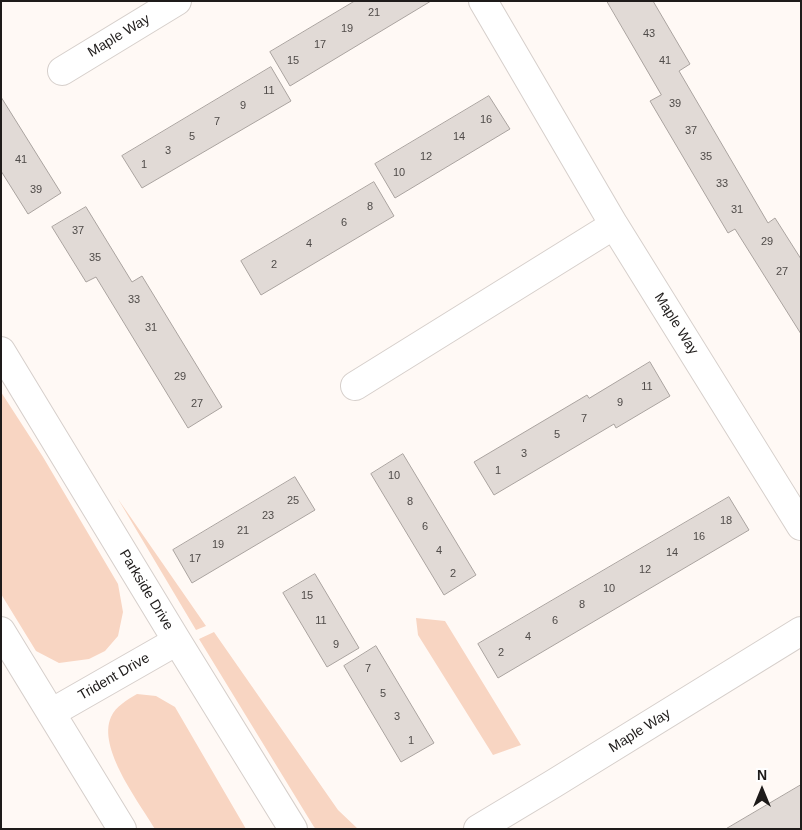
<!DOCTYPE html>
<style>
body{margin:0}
#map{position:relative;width:802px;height:830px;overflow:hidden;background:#fff9f5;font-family:Helvetica,sans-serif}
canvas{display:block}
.frame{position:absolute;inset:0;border:2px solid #1e1b1a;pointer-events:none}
.north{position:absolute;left:737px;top:765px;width:50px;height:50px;-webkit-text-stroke:4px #fff;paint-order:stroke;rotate:0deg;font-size:14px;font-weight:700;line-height:20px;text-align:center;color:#1e1b1a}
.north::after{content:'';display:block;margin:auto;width:18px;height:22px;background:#1e1b1a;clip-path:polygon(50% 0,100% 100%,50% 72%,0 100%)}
</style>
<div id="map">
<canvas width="802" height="830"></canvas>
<div class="frame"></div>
<div class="north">N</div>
</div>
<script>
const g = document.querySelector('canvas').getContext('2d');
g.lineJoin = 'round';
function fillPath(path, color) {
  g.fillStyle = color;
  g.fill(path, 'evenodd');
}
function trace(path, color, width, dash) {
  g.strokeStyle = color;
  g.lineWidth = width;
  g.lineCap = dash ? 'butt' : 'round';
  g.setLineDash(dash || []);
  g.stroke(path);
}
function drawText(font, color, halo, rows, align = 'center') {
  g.font = font + ' Helvetica,sans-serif';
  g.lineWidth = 5;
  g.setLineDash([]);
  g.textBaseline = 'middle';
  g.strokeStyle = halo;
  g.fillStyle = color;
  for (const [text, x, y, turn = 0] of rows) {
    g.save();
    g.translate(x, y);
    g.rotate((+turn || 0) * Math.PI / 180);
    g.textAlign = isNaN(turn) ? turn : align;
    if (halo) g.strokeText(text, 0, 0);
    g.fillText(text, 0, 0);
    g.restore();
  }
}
fillPath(new Path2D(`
 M1,392L43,457L118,584L123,612L118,636L105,651L89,659L59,663L36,651L1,594Z
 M118,499L206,626L196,630Z
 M416,618L445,621L521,745L493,755L418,635Z
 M214,632L338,810L358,829H316L314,827L199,639Z
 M137,694L156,696L175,707L246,829H155C139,802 97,748 111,717C116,706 127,700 137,694Z`), '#f8d5c2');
const building = new Path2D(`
 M355,1H431L290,86L270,52Z
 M607,1H653L690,64L679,71L768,223L775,218L801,259V334L735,229L728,233L650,101L661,95Z
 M271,67L291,101L142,188L122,156Z
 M489,96L510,129L395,198L375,164Z
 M1,97L61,193L28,214L1,171Z
 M374,182L394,216L261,295L241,261Z
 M86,207L132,282L142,276L222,407L188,428L96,277L86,282L52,227Z
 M650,362L670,396L616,428L614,424L494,495L474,462L587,395L589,398Z
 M403,454L476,575L444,595L371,474Z
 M295,477L315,510L192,583L173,550Z
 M729,497L749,530L498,678L478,644Z
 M315,574L359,648L327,667L283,593Z
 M376,646L434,743L401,762L344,666Z
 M801,785V829H726Z`);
fillPath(building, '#e1dad6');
trace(building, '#aaa39f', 1);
const minor = new Path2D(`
 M483,1L614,225L801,526
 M62,71L177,1
 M1,351L177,641L293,829
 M355,386L614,225
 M1,631L122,829
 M51,713L177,641
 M478,829L553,784L801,631`);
trace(minor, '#d6cfcb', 30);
trace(minor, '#fff', 28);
drawText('11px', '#4f4b49', null, [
 ["21",374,13],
 ["19",347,29],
 ["43",649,34],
 ["17",320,45],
 ["15",293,61],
 ["41",665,61],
 ["11",269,91],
 ["39",675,104],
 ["9",243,106],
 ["16",486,120],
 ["7",217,122],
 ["37",691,131],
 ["5",192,137],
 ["14",459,137],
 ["3",168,151],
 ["12",426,157],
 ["35",706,157],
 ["41",21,160],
 ["1",144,165],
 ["10",399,173],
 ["33",722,184],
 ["39",36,190],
 ["8",370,207],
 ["31",737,210],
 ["6",344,223],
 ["37",78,231],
 ["29",767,242],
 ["4",309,244],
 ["35",95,258],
 ["2",274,265],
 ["27",782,272],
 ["33",134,300],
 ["31",151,328],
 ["29",180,377],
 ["11",647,387],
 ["9",620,403],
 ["27",197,404],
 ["7",584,419],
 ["5",557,435],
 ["3",524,454],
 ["1",498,471],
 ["10",394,476],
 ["25",293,501],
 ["8",410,502],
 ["23",268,516],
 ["18",726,521],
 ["6",425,527],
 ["21",243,531],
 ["16",699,537],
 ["19",218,545],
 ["4",439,551],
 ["14",672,553],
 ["17",195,559],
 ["12",645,570],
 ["2",453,574],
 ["10",609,589],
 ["15",307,596],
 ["8",582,605],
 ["11",321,621],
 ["6",555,621],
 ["4",528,637],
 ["9",336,645],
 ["2",501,653],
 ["7",368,669],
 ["5",383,694],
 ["3",397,717],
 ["1",411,741]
]);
drawText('14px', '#1e1b1a', '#fff', [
 ["Maple Way",119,36,-31],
 ["Maple Way",676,324,58],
 ["Parkside Drive",146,590,59],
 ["Trident Drive",114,677,-30],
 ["Maple Way",640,731,-32]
]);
</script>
